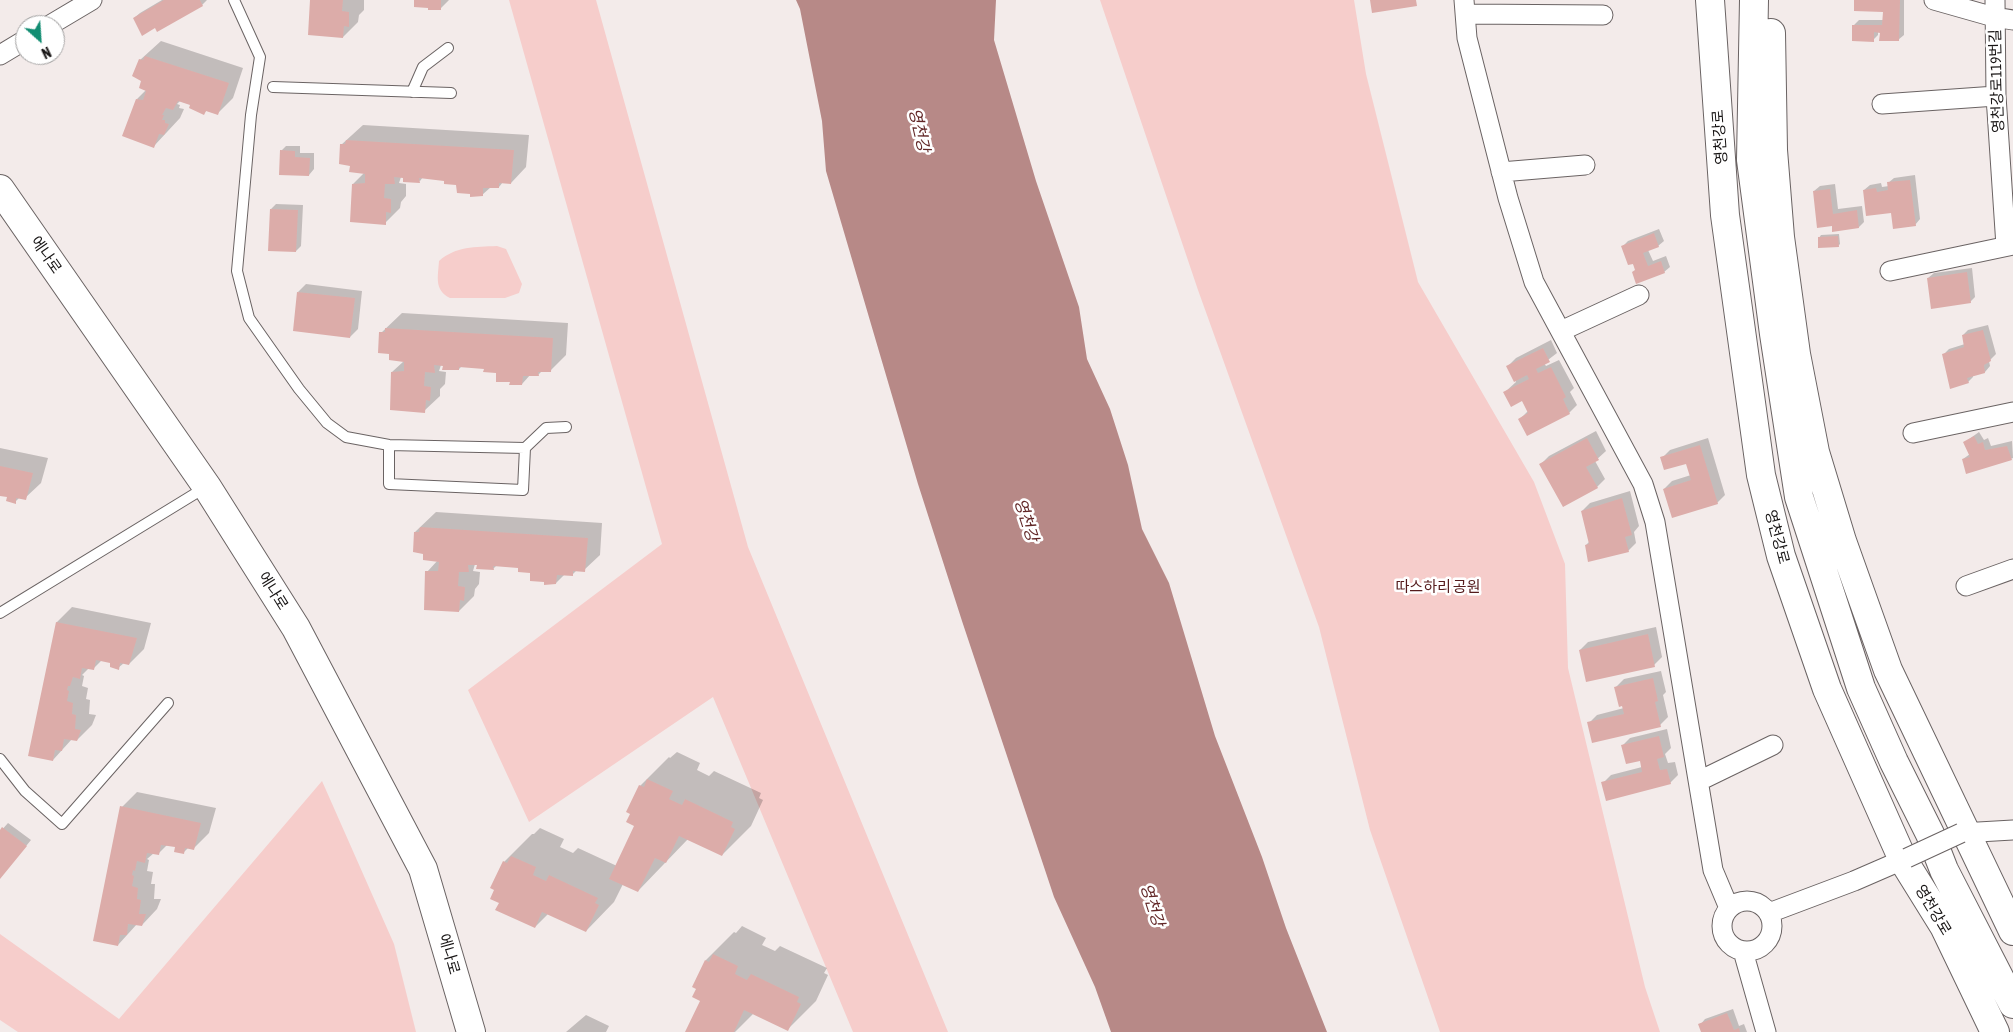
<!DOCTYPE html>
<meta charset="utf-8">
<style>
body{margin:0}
#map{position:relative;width:2013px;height:1032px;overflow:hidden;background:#f3ebea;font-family:"Asap Condensed",sans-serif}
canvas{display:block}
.north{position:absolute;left:15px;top:15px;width:50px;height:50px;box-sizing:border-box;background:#fff;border:1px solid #a2a1a1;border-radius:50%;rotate:154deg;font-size:14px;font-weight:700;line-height:20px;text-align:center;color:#171414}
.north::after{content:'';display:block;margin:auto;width:18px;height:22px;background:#128d72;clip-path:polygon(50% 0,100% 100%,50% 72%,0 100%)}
</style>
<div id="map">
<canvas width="2013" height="1032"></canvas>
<div class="north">N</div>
</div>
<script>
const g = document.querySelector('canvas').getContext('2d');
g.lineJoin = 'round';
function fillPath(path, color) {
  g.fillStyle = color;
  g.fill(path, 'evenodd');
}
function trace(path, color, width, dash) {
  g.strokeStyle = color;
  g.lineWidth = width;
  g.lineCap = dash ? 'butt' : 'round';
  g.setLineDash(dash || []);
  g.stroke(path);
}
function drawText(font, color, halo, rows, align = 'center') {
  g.font = font + ' "Asap Condensed","Noto Sans KR",sans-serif';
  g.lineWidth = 5;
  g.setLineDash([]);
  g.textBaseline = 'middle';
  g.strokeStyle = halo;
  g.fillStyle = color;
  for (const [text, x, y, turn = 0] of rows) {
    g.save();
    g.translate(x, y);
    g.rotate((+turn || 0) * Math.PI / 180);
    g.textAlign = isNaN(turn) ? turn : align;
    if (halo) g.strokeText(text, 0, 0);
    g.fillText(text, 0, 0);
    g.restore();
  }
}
fillPath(new Path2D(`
 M509,0H596L748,547L948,1032H853L713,697L529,822L468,690L662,544Z
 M1100,0H1354L1366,74L1418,282L1534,482L1565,564L1568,668L1645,987L1660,1032H1440L1370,830L1319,627L1198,290Z
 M497,246L506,249L522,284L519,293L505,298H450C434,290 438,277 439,261C456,246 475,247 497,246Z
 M322,781L394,944L416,1032H18L0,1020V934L119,1019Z`), '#f6cdcb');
fillPath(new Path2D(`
 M796,0H996L994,40L1036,181L1079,307L1087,359L1110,409L1128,465L1142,529L1169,583L1215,736L1262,857L1286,928L1327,1032H1111L1095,987L1054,897L962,621L918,484L826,171L822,121L800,9Z`), '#b78987');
fillPath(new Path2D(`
 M162,0H207L202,5L156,27L134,18L140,13Z
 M311,0H364V10L359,15L358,22L343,37Z
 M415,0H449L440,9Z
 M1855,0H1904V35L1898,40L1878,31V35L1873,40L1854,25L1859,20H1884V10Z
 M161,41L243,68L233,98L218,113L207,110L204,113L192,104L181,100L177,104L180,105L179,108L184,109L180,118L154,146L137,99L146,90L142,81L140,60Z
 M363,125L529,135L526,167L511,183L503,182L499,187H491L482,195L471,193L446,179L423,177L420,181L401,177L399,183L406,184V196L401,202L400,208L385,223L353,184L364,173L351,165L341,145Z
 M286,146H300V153H314V169L309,175L281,151Z
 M1915,175L1920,219L1915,225L1892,212L1864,190L1870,185L1881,183L1882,187L1889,186L1888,183L1894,178Z
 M1835,184L1838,209L1862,206L1864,222L1859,227L1833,224L1814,191L1820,186Z
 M276,204L303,205L301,246L296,251L271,209Z
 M1659,229L1664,241L1658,246L1648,250L1653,261L1666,256L1670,267L1664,272L1636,269L1623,246L1628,241Z
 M1839,234L1840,244L1838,246L1819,238L1821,235Z
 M1972,268L1975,297L1970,302L1928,278L1934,273Z
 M306,284L362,291L358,329L350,337L298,292Z
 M402,313L568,323L566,355L550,371L543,370L538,375L531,374L522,384L511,381L497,372L485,368L462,366L459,369L441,365L439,371L446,372L445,384L440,389V396L424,411L392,372L404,361L391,353L381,333Z
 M1988,325L1996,354L1989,361L1990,366L1985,372L1973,375V377L1968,382L1944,354L1949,349L1965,344L1963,335L1968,330Z
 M1551,340L1557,353L1544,363L1546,366L1559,360L1574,388L1570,392L1577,405L1569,413L1528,434L1520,419L1528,411L1522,400L1505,392L1516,382L1508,366L1516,358Z
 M1596,431L1606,451L1595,461L1605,479L1597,487L1541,464L1549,456Z
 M1979,432L1984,440L1988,438L1991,446L2012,441L2013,458L1967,472L1963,459L1970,454L1965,442Z
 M1708,438L1725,495L1717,503L1664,489L1672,481L1691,475L1687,462L1662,458L1670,450Z
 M0,448L48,458L41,483L25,498L20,497L15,502L8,496L0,495Z
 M1630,491L1639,526L1634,532L1636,543L1628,551L1586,545L1590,541L1582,511L1590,503Z
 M436,512L602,523L600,555L584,570H577L573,574H565L556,583L545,581L531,572L519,567L497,565L493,569L475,564L473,571L480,572L479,584L475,589L474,596L459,611L427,572L438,560L425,553L415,532Z
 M72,607L151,623L144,649L129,664L124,663L118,668L112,662L102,660L94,668H89L82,675L84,676L82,686L88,688L86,699L90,700L89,714L96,715L92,725L77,740L72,739L53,760L57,622Z
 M1656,627L1662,657L1654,665L1580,650L1588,642Z
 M1661,671L1666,692L1663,695L1668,717L1660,725L1589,723L1597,715L1624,708L1616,687L1624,679Z
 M1667,729L1671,748L1665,754L1668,763L1675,762L1678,775L1670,783H1603L1611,775L1642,767L1641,760L1622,746L1630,738Z
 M677,752L700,763L697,770L709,776L714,771L761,793L759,798L763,800L751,826L722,855L688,839L638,891L623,884L614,902L586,931L548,914L535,927L500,902L504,862L532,834H534L540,828L564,839L560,847L573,853L578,848L617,866L636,826L640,786L669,757L670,758Z
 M137,792L216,808L209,833L194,848H188L183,853L176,846L167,845L159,853H154L147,859L149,860L147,871L153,872L151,884H155L154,899H161L157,909L142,925L137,924L118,945L122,807Z
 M8,823L31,840L0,878V832Z
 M742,926L766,938L762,945L775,951L780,946L827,968L824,973L828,975L816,1001L788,1029L754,1013L735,1032H687L702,1001L706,960L734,932L736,933Z
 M1733,1009L1739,1026L1744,1024L1747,1032H1703L1700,1025L1705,1019Z
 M586,1015L609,1026L606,1032H566Z`), '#0003');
fillPath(new Path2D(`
 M164,0H200L203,6L157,32L155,28L142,36L133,18Z
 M310,0H343L342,11L349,12V27L344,26L343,38L308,35Z
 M414,0H441V10H428V8L414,7Z
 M1370,0H1416L1417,6L1372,13Z
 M1854,0H1900L1899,41H1879L1880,33L1874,32V42L1852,41V25H1882L1883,12L1854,11Z
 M145,56L229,83L218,115L206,111L204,115L189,108L190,105L178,101L173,110L166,108L162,115H164L162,120H165V123L169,124L164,135L159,134L154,148L122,136L136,99L143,100L146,91L139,88L141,81L132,76L139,59L143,60Z
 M346,140L514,150L511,184L499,183V188H483V196L470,197V194L457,193L456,185L444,184V181L419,178L420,183L403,182V178L394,177L395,184H385L384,198L391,199V213L386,212V225L350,222L352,184L365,183V174L349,172L350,166L339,164L340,144H345Z
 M280,150L295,151V157L310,158L309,176L279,175Z
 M1910,180L1916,226L1893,229L1891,213L1866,216L1863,190L1876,188L1877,192L1888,190L1887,182Z
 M1830,189L1833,214L1857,210L1859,228L1832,232V226L1817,228L1813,191Z
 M270,209L298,210L296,252L268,251Z
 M1654,233L1659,247L1643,253L1648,266L1661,261L1665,273L1636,284L1632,272L1635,270L1633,264L1628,265L1621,246Z
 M1838,236L1839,247L1818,248V237Z
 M1967,272L1971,303L1931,309L1927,278Z
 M297,292L355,298L350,338L293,331Z
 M385,328L553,338L551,372H538L539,376H523L522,385H509L510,382H496V373L483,372L484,369L459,367V370H442L443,366L434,365L435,373L425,372L424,386L431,387L430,401L426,400L425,413L390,410L391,372L404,371V362L389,360V354L378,353L379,332H385Z
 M1983,330L1991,361L1984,365L1985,373L1967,378L1969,383L1950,389L1942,354L1964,347L1962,335Z
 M1543,348L1550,362L1536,369L1538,373L1551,367L1566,397L1563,399L1570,414L1527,436L1518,419L1528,413L1522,401L1511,407L1503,392L1529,379L1527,375L1514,382L1506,366Z
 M1974,436L1978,444L1983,442L1985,450L2007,446L2012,460L1966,474L1962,459L1970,457L1963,442Z
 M1587,438L1599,460L1586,467L1598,488L1563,507L1539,464Z
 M1700,445L1718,504L1672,518L1663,489L1691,480L1686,464L1664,470L1660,457Z
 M0,466L33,473L26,500L16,498V504L6,501L7,497L0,496Z
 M1622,498L1632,535L1625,537L1629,552L1588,562L1585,545L1589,544L1581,511Z
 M420,527L588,538L585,572L573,571V576L557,575L556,584L544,585V582L530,581V573L518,572V568L493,566L494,570L476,569L477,565H468L469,572H459L458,586L465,587L464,601L460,600L459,612L424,610L425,571H438L439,562L423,560V554L413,552L414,532H419Z
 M56,622L137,638L129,665L120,663L119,670L110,667V663L96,660L94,670L82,668L80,679L73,677L70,686H68L67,690L69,691L67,701L73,703L72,714L76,715L75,729L81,730L77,741L64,739L62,751L55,750L53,761L28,756Z
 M1648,634L1655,667L1586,682L1579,650Z
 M1653,678L1658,701L1655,702L1661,727L1592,743L1587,722L1624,714L1622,706L1619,707L1614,687Z
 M1659,736L1664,757L1657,759L1660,770L1667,769L1671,784L1606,801L1601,782L1642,772L1640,761L1626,764L1621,745Z
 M647,779L673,791L669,799L682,805L685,799L733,822L731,827L735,829L722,856L679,836L666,863L655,858L638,892L609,879L634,826L626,822L630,814L626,812L639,785L644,787Z
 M120,806L201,823L194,850L185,848L184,854L174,852L175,847L161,845L159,855L147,853L145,863L137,861L135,871L133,870L132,875L134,876L132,886L138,888L137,899L141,900L139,914H146L142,926L128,924L127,935H120L118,946L93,941Z
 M2,827L27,846L0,879V830Z
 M511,856L536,867L533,875L546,881L549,875L598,898L595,903L599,905L586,932L542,912L535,928L495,910L499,903L490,899L494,890L490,888L503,861L507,863Z
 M713,954L738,966L735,974L747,980L751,974L799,997L797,1002L801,1004L788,1031L744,1010L734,1032H685L700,1001L692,997L696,989L692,987L705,960L709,962Z
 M1727,1013L1734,1030L1739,1028L1740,1032H1701L1698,1024Z`), '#dcaca9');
const lane = new Path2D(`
 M234,0L260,57L251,115L237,271L249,318L299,389L327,423L346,437L389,445L525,448L523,490L389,484V445
 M273,87L451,93
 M412,92L423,67L448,48
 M525,448L546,428L566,427
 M0,613L206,487
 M0,759L25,791L62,824L168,703`);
const street = new Path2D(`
 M1464,0L1467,38L1508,198L1534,282L1643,484L1655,522L1713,870L1729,908
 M1934,0L1994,17L2013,20
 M1995,0L1996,96L2006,246
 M1466,14L1603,15
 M50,25L92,0
 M0,55L25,40
 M1882,104L1996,96
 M1501,172L1585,165
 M1890,271L2013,245
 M1561,331L1639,295
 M1913,433L2013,412
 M1966,586L2013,569
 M1699,781L1773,745
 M1961,833L2013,830
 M1722 926a25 25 0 1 1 50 0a25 25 0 1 1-50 0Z
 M1769,913L1854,881L1907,858
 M1743,951L1766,1032`);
const secondary = new Path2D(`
 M1710,0L1725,215L1761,475L1781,556L1827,689L1903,860L1944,926L1995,1032
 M1754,0L1751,160L1774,334L1799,497L1861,688L1894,762L1930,834L1944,870L2013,1004
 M1771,33L1773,150L1780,237L1796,354L1815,452L1842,541L1888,670L2013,931
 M0,189L207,487L296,628L423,869L471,1032`);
trace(lane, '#6a6363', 12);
trace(street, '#6a6363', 21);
trace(secondary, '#6a6363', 30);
trace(lane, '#fff', 10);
trace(street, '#fff', 19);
trace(secondary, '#fff', 28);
const streetBridge = new Path2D(`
 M1907,858L1961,833`);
trace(streetBridge, '#6a6363', 21, []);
trace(streetBridge, '#fff', 19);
drawText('15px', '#171414', '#fff', [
 ["영천강로119번길",1997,81,-92],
 ["영천강로",1720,137,-94],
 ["에나로",46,255,55],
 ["영천강로",1777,537,75],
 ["에나로",273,591,58],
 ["영천강로",1933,910,59],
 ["에나로",449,954,74]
]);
drawText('15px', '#551b1c', '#fff', [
 ["따스하리 공원",1438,587]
]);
drawText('italic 16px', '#622727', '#fff', [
 ["영천강",919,130,77],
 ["영천강",1026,520,72],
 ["영천강",1152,905,72]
]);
</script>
